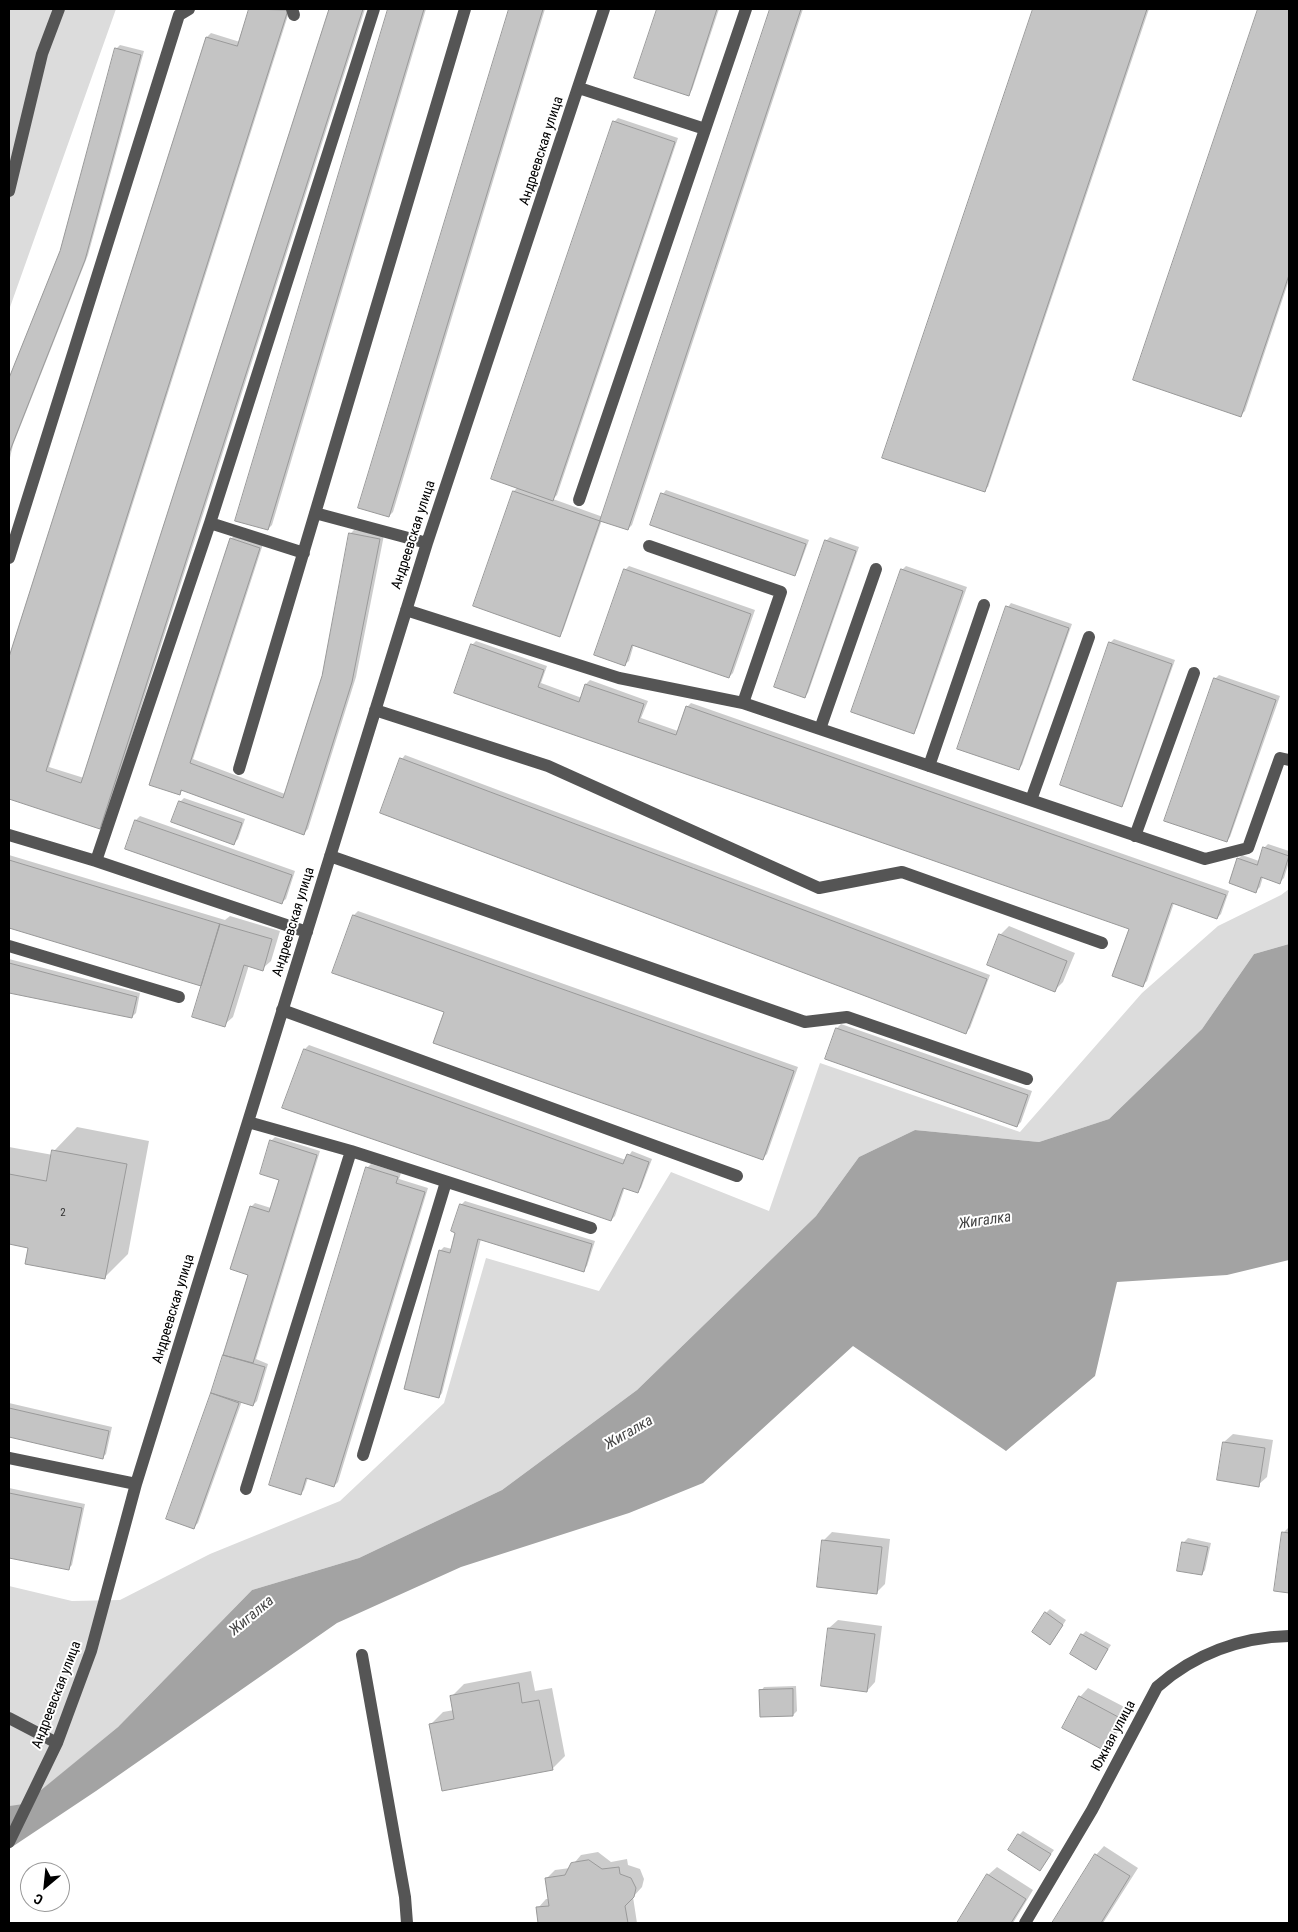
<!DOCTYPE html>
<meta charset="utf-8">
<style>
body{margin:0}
#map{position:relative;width:1298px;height:1932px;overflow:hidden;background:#fff;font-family:"Roboto Condensed",sans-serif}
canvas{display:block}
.frame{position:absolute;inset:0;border:10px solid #000;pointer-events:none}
.north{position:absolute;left:20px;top:1862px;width:50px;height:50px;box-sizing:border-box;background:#fff;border:1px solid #999;border-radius:50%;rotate:208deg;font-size:14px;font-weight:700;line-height:20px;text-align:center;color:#000}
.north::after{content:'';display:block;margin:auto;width:18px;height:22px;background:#000;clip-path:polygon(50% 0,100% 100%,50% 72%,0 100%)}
</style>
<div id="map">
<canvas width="1298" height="1932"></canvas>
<div class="frame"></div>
<div class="north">С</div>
</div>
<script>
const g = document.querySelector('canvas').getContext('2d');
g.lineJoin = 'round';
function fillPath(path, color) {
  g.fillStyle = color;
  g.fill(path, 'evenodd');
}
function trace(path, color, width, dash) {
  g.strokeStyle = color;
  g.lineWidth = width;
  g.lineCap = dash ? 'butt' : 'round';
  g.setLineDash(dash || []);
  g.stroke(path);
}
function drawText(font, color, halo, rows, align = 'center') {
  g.font = font + ' "Roboto Condensed",sans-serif';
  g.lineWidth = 4;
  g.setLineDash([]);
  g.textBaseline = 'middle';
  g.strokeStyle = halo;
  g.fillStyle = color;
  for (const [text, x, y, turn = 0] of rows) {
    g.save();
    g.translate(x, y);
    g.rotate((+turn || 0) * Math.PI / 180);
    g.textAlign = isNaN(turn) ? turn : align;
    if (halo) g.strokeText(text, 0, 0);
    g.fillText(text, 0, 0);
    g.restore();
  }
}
fillPath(new Path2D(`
 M9,9H116L9,310Z
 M1289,889V944L1254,954L1202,1029L1109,1119L1039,1142L915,1130L859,1157L816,1216L637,1390L502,1490L359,1558L252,1590L118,1727L24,1805L9,1806V1586L72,1601L120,1600L210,1554L340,1501L444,1403L486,1258L599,1291L671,1172L769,1211L820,1063L1020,1132L1142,993L1218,926L1281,895Z`), '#dcdcdc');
fillPath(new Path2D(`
 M1289,944V1260L1227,1275L1117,1282L1095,1376L1006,1451L853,1346L703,1483L629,1513L461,1567L337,1623L96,1791L9,1849V1806L24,1804L118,1727L252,1590L359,1558L502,1490L637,1390L816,1216L859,1157L915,1130L1039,1142L1109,1119L1202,1029L1254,954Z`), '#a3a3a3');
fillPath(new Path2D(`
 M250,9H290L49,767L84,778L331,9H365L104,823L100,827L9,798V661L207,37L211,33L240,42Z
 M389,9H426L272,525L268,529L236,520Z
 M510,9H545L393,512L389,516L360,507Z
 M659,9H719L692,90L688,94L636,77Z
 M772,9H803L632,525L628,529L602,520L563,631L559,635L474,605L514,491L518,487L614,122L618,118L678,138L557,495L553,499L603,517Z
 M1035,9H1149L988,487L984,490L884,457Z
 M1259,9H1289V280L1245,411L1241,415L1134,379Z
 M120,45L144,51L88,255L13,445L9,462V381L61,251L116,49Z
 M666,490L809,540L798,570L795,574L663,494Z
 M354,530L384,535L356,677L308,829L304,833L184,789L179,794L231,539L235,535L263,544L193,759L285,794L323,676L350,534Z
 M830,537L859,547L808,693L804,697L826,541Z
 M629,566L755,610L733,673L729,677L634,644L629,661L625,664V570Z
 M906,566L967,587L917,728L913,732L902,570Z
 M1011,603L1072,624L1022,765L1018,769L1008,607Z
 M1114,639L1175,660L1125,801L1122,805L1110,643Z
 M476,641L547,666L541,683L582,698L586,684L590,680L648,701L641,718L678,731L687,707L691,703L1229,891L1221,914L1217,918L1174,903L1147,981L1143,985L1130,928L456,692L472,645Z
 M1219,675L1280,696L1230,837L1226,841L1215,679Z
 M405,755L990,975L970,1028L966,1032L402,759Z
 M184,798L245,819L238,839L234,843L180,802Z
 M140,816L295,871L286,899L282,902L127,848L136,820Z
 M1268,844L1289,851V862L1284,878L1280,882L1263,877L1260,887L1256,891L1238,859L1242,855L1259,861L1264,848Z
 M9,855L225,920L230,916L280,931L271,961L262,969L249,965L233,1017L224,1025L203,985L9,926Z
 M358,911L798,1067L767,1154L763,1158L445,1012L334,973L354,915Z
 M1009,926L1075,953L1063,982L1055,990L1000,935Z
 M9,959L140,993L136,1013L132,1017L9,992Z
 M841,1024L1032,1091L1021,1122L1017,1126L827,1059L837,1028Z
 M309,1045L626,1160L632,1151L652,1159L641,1188L637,1192L625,1187L615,1216L611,1220L305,1049Z
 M77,1127L149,1141L128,1254L104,1278L29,1247L9,1243V1147L53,1155L54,1151Z
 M275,1137L320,1151L256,1359L268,1364L257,1401L253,1405L242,1401L198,1523L194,1527L212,1394L249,1274L251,1207L255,1203L271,1208L280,1179L271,1141Z
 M371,1164L401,1173L399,1179L428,1188L338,1482L334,1486L308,1478L304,1490L300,1494L367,1168Z
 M465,1201L595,1241L587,1266L583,1270L481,1239L442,1393L439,1397L440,1251L444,1247L452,1249L461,1205Z
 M9,1403L112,1427L106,1454L102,1458L9,1436Z
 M1233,1434L1273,1440L1267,1477L1258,1485L1224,1442Z
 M9,1488L85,1504L72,1565L68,1569L9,1556Z
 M1289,1527V1591L1276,1589L1283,1533Z
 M832,1532L890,1539L885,1584L877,1592L823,1541Z
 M1188,1538L1211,1543L1205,1570L1202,1574L1178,1570L1184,1542Z
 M1050,1609L1066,1620L1054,1639L1046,1613Z
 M838,1620L882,1626L875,1682L867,1691L829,1628Z
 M1086,1631L1111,1645L1096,1668L1082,1635Z
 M531,1671L535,1691L552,1688L565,1756L552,1769L430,1725L443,1712L454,1710L451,1697L464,1684Z
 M796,1686L797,1711L793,1715L761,1691L764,1687Z
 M1088,1688L1130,1710L1113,1741L1105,1750L1080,1697Z
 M1023,1831L1054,1850L1040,1869L1019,1835Z
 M1104,1846L1138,1868L1103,1923H1053L1096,1855Z
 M598,1852L611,1862L627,1859L628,1865L640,1869L644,1879L642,1887L633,1897L637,1923H540L538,1908L546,1899H550L547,1878L555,1870L570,1868L581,1855Z
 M997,1867L1033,1890L1013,1923H958L988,1875Z`), '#0003');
const building = new Path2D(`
 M249,9L288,10L46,771L81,783L329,9H363L100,829L9,799V657L206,37L237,46Z
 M388,9H424L268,530L235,521Z
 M509,9H543L389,517L358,508Z
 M657,9H717L689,96L634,78Z
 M770,9H801L628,530L600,521Z
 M1033,9H1147L985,492L882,458Z
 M1258,9H1289V275L1241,417L1133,380Z
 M115,48L141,55L85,260L9,453V378L60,251Z
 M613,121L675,142L553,501L491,479Z
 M513,491L600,521L560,637L473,606Z
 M661,493L806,544L795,576L650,525Z
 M349,533L380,539L352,682L304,835L181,790L180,795L149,785L230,538L260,548L190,763L283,798L322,676Z
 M825,540L856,551L805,698L774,687Z
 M624,569L751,614L729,678L632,645L625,666L594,655Z
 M901,569L963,591L914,734L851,712Z
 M1006,606L1069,628L1019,770L957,749Z
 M1109,642L1172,664L1122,807L1060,785Z
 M471,644L544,670L538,687L579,702L585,684L644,704L638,722L676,735L686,706L1226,895L1217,919L1172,903L1143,987L1112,976L1129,929L454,693Z
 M1214,678L1276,700L1227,842L1164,821Z
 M400,758L987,979L966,1034L380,813Z
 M179,801L242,823L234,845L171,822Z
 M135,820L292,875L282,904L125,849Z
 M1263,847L1289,856L1280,884L1261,877L1256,893L1229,883L1237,858L1257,865Z
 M9,860L220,924L201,986L9,928Z
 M353,915L794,1071L763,1160L433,1043L444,1012L332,973Z
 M220,924L272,939L263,971L244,965L225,1027L192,1017Z
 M999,934L1067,961L1055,992L987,965Z
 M9,963L137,997L132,1018L9,993Z
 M836,1028L1028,1095L1017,1127L825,1059Z
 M304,1049L623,1164L627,1154L649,1162L638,1193L623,1188L611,1221L282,1108Z
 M270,1140L317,1155L253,1363L223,1355L248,1275L230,1269L250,1206L269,1212L279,1180L260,1174Z
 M52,1150L127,1164L105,1279L25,1264L28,1248L9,1244V1174L46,1181Z
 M366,1167L398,1177L396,1183L425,1192L334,1487L306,1478L301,1495L269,1485Z
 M460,1204L592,1244L584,1272L478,1239L439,1398L404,1389L439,1250L450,1253L455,1233L451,1231Z
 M223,1355L265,1367L253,1406L211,1393Z
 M211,1393L239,1403L194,1529L166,1519Z
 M9,1408L109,1431L103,1459L9,1437Z
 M1223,1442L1265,1448L1259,1487L1217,1480Z
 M9,1493L82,1508L69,1570L9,1558Z
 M1282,1532L1289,1533V1593L1274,1591Z
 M822,1540L882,1547L877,1594L817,1587Z
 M1182,1542L1208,1547L1202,1575L1177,1571Z
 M1045,1612L1063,1625L1050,1645L1032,1632Z
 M828,1628L875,1634L867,1692L821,1686Z
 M1081,1634L1108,1649L1096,1670L1070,1654Z
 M519,1683L522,1703L539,1700L553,1770L442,1791L429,1724L454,1719L450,1696Z
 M793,1689V1716L760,1717L759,1690Z
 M1079,1696L1122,1719L1105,1751L1062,1728Z
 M1018,1834L1051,1854L1040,1871L1008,1850Z
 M1095,1854L1130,1876L1101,1923H1052Z
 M589,1860L602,1869L619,1867L620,1874L631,1878L636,1888L634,1897L625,1906L628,1923H538L536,1907L549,1906L545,1878L565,1875L571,1863Z
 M987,1874L1026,1899L1011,1923H957Z`);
fillPath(building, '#c4c4c4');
trace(building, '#999', 1);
trace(new Path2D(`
 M292,9L294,15
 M579,88L705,129
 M9,191L42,54L59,9
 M579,500L746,9
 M315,513L427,543
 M210,523L304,553
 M649,546L781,592L743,703
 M9,558L179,15L189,9
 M406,610L619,678L743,703L1205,859L1248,848L1280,758L1289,760
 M375,710L548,766L819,888L902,872L1102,943
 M820,729L876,569
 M929,766L984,605
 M239,769L465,9
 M1031,800L1089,637
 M9,835L96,861
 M1135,836L1194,673
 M330,856L805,1022L847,1017L1027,1079
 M307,932L96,861L210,523L374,9
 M9,946L179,997
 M282,1010L737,1176
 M248,1122L351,1151L591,1228
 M363,1455L446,1182
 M9,1458L136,1484
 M246,1489L351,1151
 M362,1655L405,1897L407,1923
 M9,1718L57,1743
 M9,1842L57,1743L91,1651L136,1484L427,543L604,9
 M1025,1923L1092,1810L1157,1687C1194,1654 1241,1637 1289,1636`), '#555', 12);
drawText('11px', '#313131', null, [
 ["2",63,1213]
]);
drawText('14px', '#000', '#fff', [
 ["Андреевская улица",542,151,-72],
 ["Андреевская улица",414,535,-72],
 ["Андреевская улица",294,922,-73],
 ["Андреевская улица",174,1309,-73],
 ["Андреевская улица",57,1695,-69],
 ["Южная улица",1114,1736,-62]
]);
drawText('italic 15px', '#444', '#fff', [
 ["Жигалка",985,1221,-8],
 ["Жигалка",629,1433,-30],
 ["Жигалка",252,1616,-40]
]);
</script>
